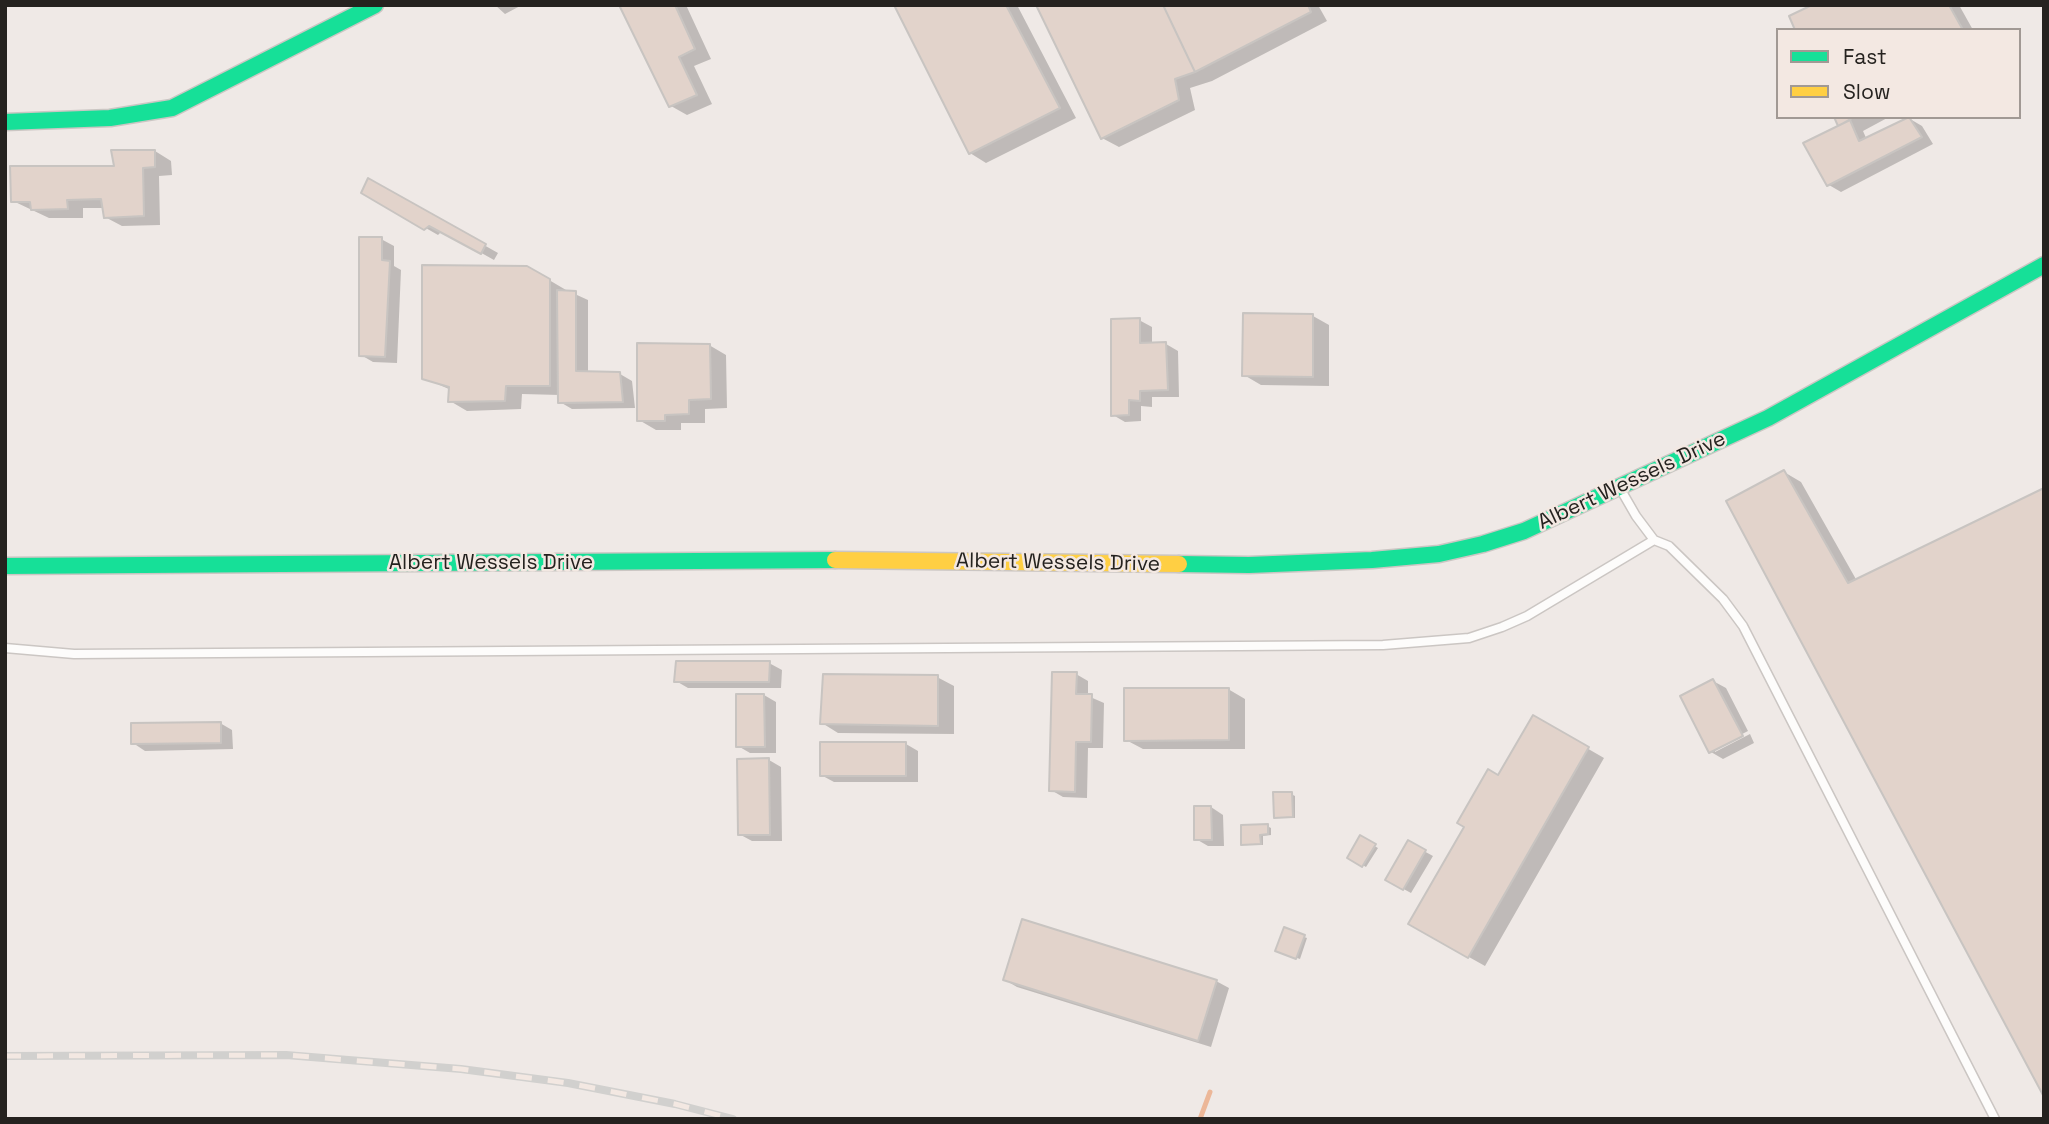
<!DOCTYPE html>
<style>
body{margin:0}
#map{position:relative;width:2049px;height:1124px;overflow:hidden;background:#efe9e6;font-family:"Space Grotesk",sans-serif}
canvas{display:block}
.frame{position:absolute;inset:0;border:7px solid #25221f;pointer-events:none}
.legend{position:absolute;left:1776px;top:28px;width:245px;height:91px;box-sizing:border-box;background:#f3e8e2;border:2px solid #a19994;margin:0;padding:9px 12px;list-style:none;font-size:21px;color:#25221f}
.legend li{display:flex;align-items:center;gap:14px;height:35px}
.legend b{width:35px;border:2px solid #a19994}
</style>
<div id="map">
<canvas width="2049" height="1124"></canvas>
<div class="frame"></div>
<ul class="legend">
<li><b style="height:9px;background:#16e098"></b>Fast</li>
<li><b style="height:9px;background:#ffcf43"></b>Slow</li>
</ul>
</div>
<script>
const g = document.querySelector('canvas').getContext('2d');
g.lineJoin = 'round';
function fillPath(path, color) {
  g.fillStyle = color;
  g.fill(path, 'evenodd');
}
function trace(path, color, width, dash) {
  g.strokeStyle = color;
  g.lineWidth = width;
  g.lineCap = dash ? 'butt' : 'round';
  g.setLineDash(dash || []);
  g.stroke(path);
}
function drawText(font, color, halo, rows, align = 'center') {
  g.font = font + ' "Space Grotesk",sans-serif';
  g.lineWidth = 5;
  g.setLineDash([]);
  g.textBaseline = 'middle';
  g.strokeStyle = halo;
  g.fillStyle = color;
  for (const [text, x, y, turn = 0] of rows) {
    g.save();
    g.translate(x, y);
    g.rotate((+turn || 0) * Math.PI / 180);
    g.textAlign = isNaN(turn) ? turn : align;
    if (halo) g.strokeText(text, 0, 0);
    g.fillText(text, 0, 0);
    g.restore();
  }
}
fillPath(new Path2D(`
 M495,5H522L505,14Z
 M621,5H686L711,59L694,66L712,104L687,115L671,106Z
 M896,5H1017L1076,118L986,163L970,153Z
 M1038,5H1318L1327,21L1212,81L1190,88L1195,110L1119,147L1102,138Z
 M1816,5H1959L1973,30H1797Z
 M1836,117H1889L1863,131L1867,140L1910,119L1922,126L1933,144L1841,192L1829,185L1840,127Z
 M155,151L171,161L172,175L159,176L160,225L122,226L105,217L104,208H83V218H49L13,201L116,167Z
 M369,180L498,253L494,260L442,231L438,235L363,192Z
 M381,239L394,246V266L401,270L397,363L373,362L361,355Z
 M527,267L566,290L588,300V373L620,374L632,381L635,408L572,409L560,402V395L522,394L521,409L467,411L450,401L451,390L424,378Z
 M1313,316L1329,325V386L1261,385L1244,375Z
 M1139,320L1152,327V344H1166L1178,351L1179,397H1152V407L1141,406V421L1125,422L1113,415Z
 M709,345L726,355L727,408L705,409V423H681V430H656L639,420Z
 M1784,472L1801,482L1857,581L2044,1093Z
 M769,663L782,670L781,688H688L676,681Z
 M1076,674L1088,681V696L1104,703L1103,748H1088L1087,798L1063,797L1051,790Z
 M937,677L954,686V734L838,733L822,723Z
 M1713,681L1726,688L1748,731L1715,748V752L1750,734L1754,743L1723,759L1711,752Z
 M1228,689L1245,699V749H1143L1126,740Z
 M764,695L776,702V753H750L738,746Z
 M1533,717L1604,758L1485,966L1410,924Z
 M220,723L232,730L233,749L145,751L133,743Z
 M906,744L918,751V782H834L821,775Z
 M769,760L781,767L782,841H752L739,834Z
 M1291,794L1295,796V818L1275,817Z
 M1211,807L1223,815L1224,846H1208L1196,839Z
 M1267,826L1271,828V835L1263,836V845L1243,844Z
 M1360,838L1378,848L1366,867L1349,857Z
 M1409,843L1433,856L1411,893L1387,880Z
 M1304,937L1307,938L1300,959L1280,952Z
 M1005,980L1216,981L1229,988L1211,1047L1017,987Z`), '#0003');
trace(new Path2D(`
 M1200,1119L1210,1092`), '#ecb798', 5);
const building = new Path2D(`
 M619,5H675L695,49L679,57L697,95L669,107Z
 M894,5H1006L1060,108L969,154Z
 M1036,5H1163L1195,72L1175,79L1179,100L1101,139Z
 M1163,5H1308L1311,12L1195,72Z
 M1812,5H1949L1963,30H1795L1789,16Z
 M1834,117H1854L1838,126Z
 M1909,117L1922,137L1827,186L1803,143L1850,120L1859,141Z
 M111,150H155V167L143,168L144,216L104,218L101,199L67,200L68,209L31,210L30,202H11L10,166H114Z
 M368,178L486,244L481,254L429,226L424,230L361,193Z
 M359,237H382V260L390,261L385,357L359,356Z
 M422,265L527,266L550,279V386H506L505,401L448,402L449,387L422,379Z
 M557,290L576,291V371L620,372L623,402L558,403Z
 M1243,313L1313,314V377L1242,376Z
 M1140,318V343L1166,342L1168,390L1140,391V401L1129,400V415L1111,416V319Z
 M637,343L710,344L711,399L689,400V414L665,415V421H637Z
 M1784,470L1848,583L2044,488V1097L1726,501Z
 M676,661H770L769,682H674Z
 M1052,672H1077L1076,694H1092L1091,742H1076L1075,792L1049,791Z
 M823,674L938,675V726L820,724Z
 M1713,679L1743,736L1709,753L1680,696Z
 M1124,688H1229V740L1124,741Z
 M736,694H764L765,747H736Z
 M1533,715L1589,747L1468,958L1408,924L1464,827L1457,823L1488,769L1498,775Z
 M221,722V743L131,744V723Z
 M820,742H906V776H820Z
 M769,758L770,835H738L737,759Z
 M1273,792H1292L1293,817L1274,818Z
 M1194,806H1211L1212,840H1194Z
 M1268,824V834L1260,835L1261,844L1241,845V825Z
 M1360,835L1376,844L1362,867L1347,858Z
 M1408,840L1426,850L1403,890L1385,880Z
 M1022,919L1217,980L1198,1041L1003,980Z
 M1284,927L1305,935L1296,959L1275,951Z`);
fillPath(building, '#e2d3cb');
trace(building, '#c8c4c1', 2);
const lane = new Path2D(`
 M1621,490L1636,516L1654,540L1669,546L1723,599L1743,626L1995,1119
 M5,648L74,654L1383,645L1469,638L1502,627L1527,616L1654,540`);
const fast = new Path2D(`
 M5,122L110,118L172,108L375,5
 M1179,564L1249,565L1372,560L1439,554L1483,544L1524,531L1768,418L2044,265
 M5,566L835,560`);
const slow = new Path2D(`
 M835,560L1179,564`);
trace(lane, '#cbc6c3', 11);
trace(fast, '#cbc6c3', 19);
trace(slow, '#cbc6c3', 19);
trace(lane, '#fdfcfb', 8);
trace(fast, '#16e098', 16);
trace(slow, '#ffcf43', 16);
const rail = new Path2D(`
 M5,1056L286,1055L461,1069L568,1083L675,1104L733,1119`);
trace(rail, '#d1d0ce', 8);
trace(rail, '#f3e8e2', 5, [16]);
drawText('21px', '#25221f', '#f3e8e2', [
 ["Albert Wessels Drive",1632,481,-25],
 ["Albert Wessels Drive",491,563],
 ["Albert Wessels Drive",1058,563,1]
]);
</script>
